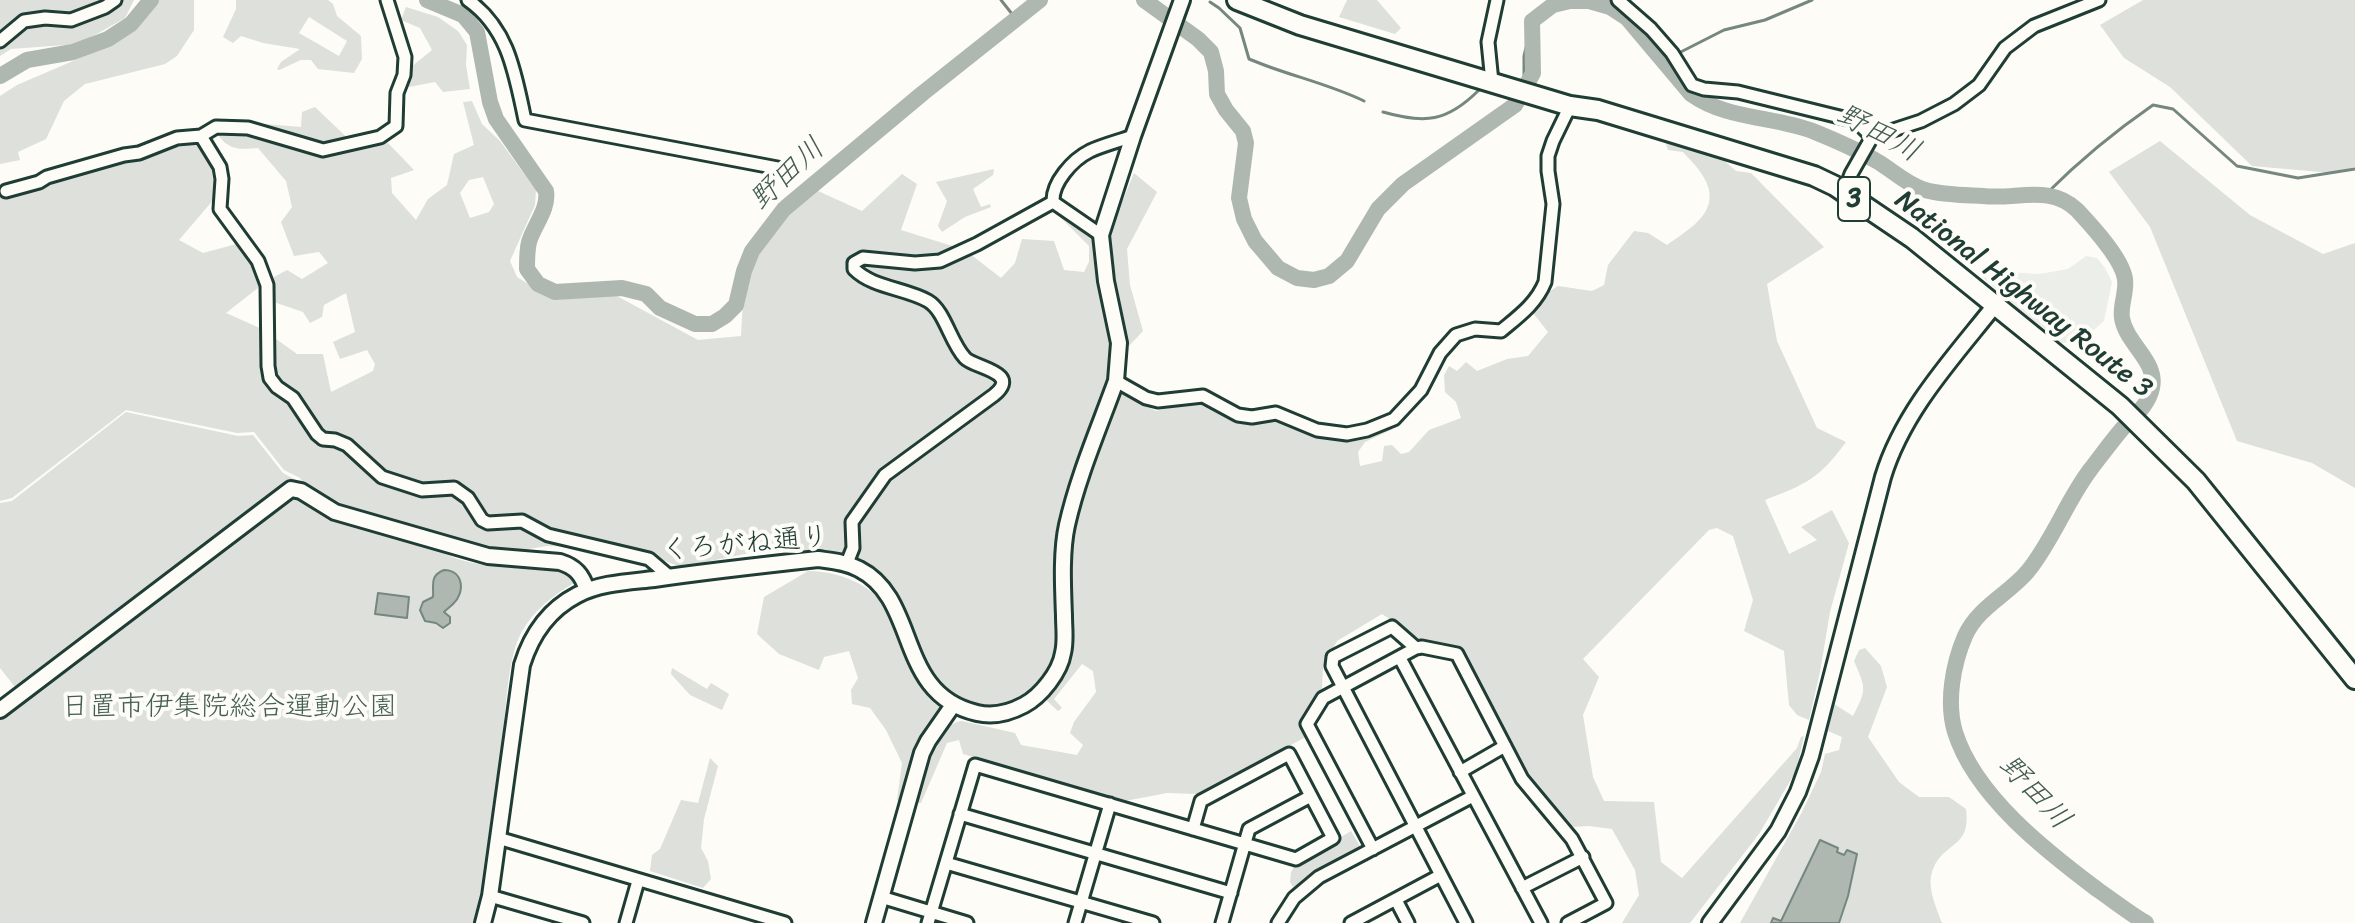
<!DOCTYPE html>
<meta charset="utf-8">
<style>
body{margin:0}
canvas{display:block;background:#fdfcf7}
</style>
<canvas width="2355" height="923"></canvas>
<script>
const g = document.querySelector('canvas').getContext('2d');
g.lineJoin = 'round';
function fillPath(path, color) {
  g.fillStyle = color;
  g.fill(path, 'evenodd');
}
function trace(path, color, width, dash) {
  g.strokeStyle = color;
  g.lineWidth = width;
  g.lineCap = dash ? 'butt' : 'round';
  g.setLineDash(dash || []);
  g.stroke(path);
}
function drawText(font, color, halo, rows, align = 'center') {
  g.font = font + ' Sriracha,"Klee One",sans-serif';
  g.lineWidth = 8;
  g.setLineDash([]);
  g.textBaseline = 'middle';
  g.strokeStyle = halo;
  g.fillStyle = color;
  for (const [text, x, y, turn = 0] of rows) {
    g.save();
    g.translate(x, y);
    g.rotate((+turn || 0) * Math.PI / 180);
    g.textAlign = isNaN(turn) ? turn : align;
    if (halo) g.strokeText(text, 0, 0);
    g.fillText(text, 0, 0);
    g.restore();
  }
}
fillPath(new Path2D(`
 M2086,256L2097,258L2105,268L2112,282L2104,321L2088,335L2058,345L1981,276L2005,272L2039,274L2068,269Z`), '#eceee9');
fillPath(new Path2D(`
 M0,0H134L125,18L79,44L11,49L0,56Z
 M156,0H194V30L177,56L165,64L85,84L64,101L46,139L18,152L20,160L0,164V96L17,85L87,55L136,29Z
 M236,0H328L333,4L337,16L361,36L362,59L354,73L318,69L311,60H301L279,70L277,69L281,62L300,49L263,43L241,36L233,43L223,37L236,9ZM309,17L347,41L339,56L299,33Z
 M1347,0H1377L1401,28L1395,34L1339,17Z
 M2143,0H2355V167L2332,173L2252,166L2170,87L2124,58L2100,25Z
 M406,7L438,17L458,31L467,45L466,65L470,89L443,92L435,82L409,87L411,67L432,50L420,28L401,20Z
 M472,101L482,124L500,141L536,190L535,205L510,261L517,277L554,300L615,295L698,340L741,336L744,282L753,242L786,209L818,191L862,211L902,174L917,184L901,230L965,250L1001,278L1015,263L1022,239L1054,241L1064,270L1084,272L1089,262V246L1055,212L1049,211L1015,230L1004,233L1046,209L1059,208L1096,240L1102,295L1110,327L1113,358L1110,387L1156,411L1200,400L1235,420L1250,425L1275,418L1287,421L1321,438L1355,439L1391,425L1393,429L1365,442L1358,452L1360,466L1382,461L1384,446L1392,445L1401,454L1409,452L1429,430L1461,418L1456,402L1445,392L1444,375L1449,366L1457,371L1466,362L1477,371L1507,359L1528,356L1548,332L1533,313L1547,293L1558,286L1592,291L1604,285L1608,265L1634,231L1648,233L1667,245C1691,228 1724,210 1703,176C1698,167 1689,159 1683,152L1668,150L1665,141L1718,155L1736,171L1751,173L1824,247L1767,284L1777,341L1817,428L1846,442C1819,479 1806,484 1765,500L1789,554L1817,540L1801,527L1832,510L1849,543L1830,612L1820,672L1809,720L1797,715L1789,705L1784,651L1744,631L1753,600L1733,536L1717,528L1709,530L1583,659L1599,677L1583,715L1593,777L1604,801L1654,802L1661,862L1682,878L1797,748L1801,737L1804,736L1796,771L1759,834L1690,923H1622L1639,895L1635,870L1612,829L1589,826L1571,827L1525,775L1492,706L1461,651L1423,641L1382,614L1337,641L1323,667L1322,688L1301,726L1306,737L1197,794L1167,793L1125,801L963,754L959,740L947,743L921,803H916L914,801C919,778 936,723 962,721L1015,733L1021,745L1077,755L1083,745L1070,733L1074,722L1096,692L1093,671L1082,664L1054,699L1062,708L1058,711L1046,700L1063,679L1070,664L1054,660L1043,680L1030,695L1011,705L991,708L976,706L962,702L934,682L919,654L901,608L889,586L875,572L862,563L831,554L764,550L681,567L621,545L588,539L579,547L547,546L499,554L332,505L306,487L300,478L284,470L254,432L237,433L126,410L12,498L0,501V196L44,185L195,140L211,161L215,198L179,240L203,253L240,243L256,267L263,284L226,313L262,329L297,354H323L331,392L373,371L375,364L367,350L340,359L333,342L355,332L346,293L324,305L322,317L310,323L303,312L271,301L269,293L274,277L287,270L302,279L328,263L319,252L294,256L281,222L292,207L286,181L258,148C239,150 225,150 216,130L252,123L301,127L302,112L315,107L358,148L386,141L414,170L391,178L392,193L416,220L428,199L447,185L454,154L474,145L463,102ZM483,177L494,204L489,212L470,218L460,193L469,180Z
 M2160,141L2250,215L2323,254L2355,243V488L2312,463L2237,441L2150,227L2109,172Z
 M994,169L993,175L973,189L981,207L990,204L991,207L965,217L942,232L938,226L947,201L936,182Z
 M1134,173L1157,192L1127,249L1130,285L1143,331L1129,346L1110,248L1112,227Z
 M126,412L238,436L253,435L283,473L296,480L293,482L294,497L322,515L341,521L438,550C472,570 513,566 551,568L563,571L575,579L574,583C552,596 534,610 521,633C509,656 507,696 504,723C496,790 491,858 473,923H0V698L15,687L0,668V503L12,501Z
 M808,571C834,571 870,582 884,607C904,642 907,682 940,708L916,754L901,803L897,800L902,763L886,730L870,708L852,704L851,690L858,678L849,651L824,657L819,670L779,654L757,634L764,597Z
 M1865,648L1881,666L1887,687L1868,737L1899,782L1919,797H1949L1966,809C1971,848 1946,841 1934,867C1925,884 1936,907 1942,923H1839L1848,896L1844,855L1837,852L1838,848L1781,921L1774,918L1771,923H1740L1802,812L1821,772L1825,754L1839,750L1842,737L1828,731L1834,704L1853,716C1867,689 1866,689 1854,661L1859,650Z
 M672,668L707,689L711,683L729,694L722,710L690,695L671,674Z
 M710,758L718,766L704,819L701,848L708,861L711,879L703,888L650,871L652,855L660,849L681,800L698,803Z
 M1351,831L1361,848L1293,887L1290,882L1291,872L1296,864Z`), '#dde0db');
const water = new Path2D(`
 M444,570C463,570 466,592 453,604C450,607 447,609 444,612L450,617V623L443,628L436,623L425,621L420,610L423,602L433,597C434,585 429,576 444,570Z
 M378,593L409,597L407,618L375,614Z
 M1820,840L1838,848L1837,852L1844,855L1847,850L1857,854L1848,896L1839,923H1771L1773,918L1781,921Z`);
fillPath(water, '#aeb8b1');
trace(water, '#75877f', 2);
trace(new Path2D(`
 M1001,0L1016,19
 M1210,2L1219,8L1240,28L1249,59C1286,75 1327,83 1364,101
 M1663,61L1724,30L1765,20L1812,0
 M1524,76V56L1530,31
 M1383,112C1425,124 1447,122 1479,90
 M2046,194C2079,161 2114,132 2153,105L2173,109L2237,166L2298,178L2355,169`), '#75877f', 3);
trace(new Path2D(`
 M427,0L463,15L477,32L490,102L496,119L546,191C549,209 534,225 529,242C527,250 527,260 527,269L538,284L555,292L622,288L646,294L660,308L695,324H712L725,316L736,305L744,271L752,251L784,209L923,93L1040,0
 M1144,0L1198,39L1211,52L1216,71L1217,94L1226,110L1243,131L1246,143L1239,198L1244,219L1255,241L1278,268L1297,278L1314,280L1329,276L1347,261L1378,209L1403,184L1515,105L1533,73L1532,21L1553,5L1570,1H1589L1610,7L1627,18L1691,94C1727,120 1775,116 1815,132C1837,141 1860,151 1880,163C1894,172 1908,185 1925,190C1943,195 1964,195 1983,196C2016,200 2050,184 2077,210C2091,225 2122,258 2125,279C2127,292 2120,305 2122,318C2126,344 2158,361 2152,388C2148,406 2134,416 2122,429C2111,442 2100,457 2090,470C2066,502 2053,540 2028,571C2009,594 1978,607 1965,636C1953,664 1946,702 1955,732C1975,796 2046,851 2098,890C2114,901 2129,913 2146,923
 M0,76L27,60L73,52L108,39L131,24L151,0`), '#aeb8b1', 16);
const minor = new Path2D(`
 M387,0L405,57L404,75L397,93L396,126L380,137L323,150L248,128L216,127L201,136L220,167L222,179L220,209L258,261L267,285L268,366L270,378L277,387L293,398L317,434L323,439L335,440L347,445L382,477L422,490L454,488L468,498L482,520L488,523L522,521L548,535L649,559L669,576
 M468,0C509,29 515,74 525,120L788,170
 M1618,0L1651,29L1672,53L1692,85L1704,89L1738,92L1856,121L1872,137
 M0,41L24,21L45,18L71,20L105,7L115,0
 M1492,82L1488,42L1497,0
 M6,191L39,182L47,177L124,155L139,153L177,138L201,136
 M1844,193L1851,174L1872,137L1921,121L1954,104L1979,85L2005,48L2034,26L2099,0
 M1053,202C1052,183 1072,160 1090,151C1103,145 1119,141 1133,136
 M1053,202L1101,235
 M1116,381L1146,398L1158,401L1203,396L1238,415L1252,417L1276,413L1317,430L1347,434L1367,430L1394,419L1421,390L1440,353L1456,335L1475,329L1501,331C1519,316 1536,304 1545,282L1553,204L1548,171V156L1553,141L1570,106
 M847,563L853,548L852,522L885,475L994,395C1022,372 974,368 965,358C950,342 945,311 928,301C905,288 873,288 854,269V263L863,258L915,263L940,261L977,244L1053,202
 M1416,648L1392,627L1333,657L1332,666L1466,923
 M1400,658L1541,923
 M1460,772L1505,746
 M960,814L1231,893
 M1193,829L1201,801L1289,754L1311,796
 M498,838L785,923
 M1373,849L1307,724L1323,698L1416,648L1422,647L1457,654L1522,779L1572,839L1606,903L1568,923
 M946,863L1153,923
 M1522,888L1583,857
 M490,896L583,923
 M881,897L967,923
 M1396,900L1408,923
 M626,923L638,881
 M928,923L975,765C1082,796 1189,828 1296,859L1333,838L1311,796L1249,829L1222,923
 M1075,923L1110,804
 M1278,923L1294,898L1319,877L1473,796
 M1351,923L1441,875`);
const tertiary = new Path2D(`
 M0,710L291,489L301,491L335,512L488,556L560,562C576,567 582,575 587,590
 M483,923L490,896L522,665C531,636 548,610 577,595C600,583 628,582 654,579C708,571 763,565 818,559C832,561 846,562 859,569C920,600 895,694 977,713C994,717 1009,713 1024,705C1041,696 1060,672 1063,653C1066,641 1064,628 1064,616C1063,588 1061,552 1067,525C1078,476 1099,428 1116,381L1119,343L1106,281L1101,235L1133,136L1182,0
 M874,923L922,753L928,741L953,705
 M1710,923L1778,831L1798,792L1811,756L1883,477C1903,411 1953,358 1995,305`);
const trunk = new Path2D(`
 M1237,0L1300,25L1570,106L1598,110L1814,176L1835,186L1912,238L2120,406L2196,481L2355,679`);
trace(minor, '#1f3d34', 17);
trace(tertiary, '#1f3d34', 20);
trace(trunk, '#1f3d34', 24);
trace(minor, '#fdfcf7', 11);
trace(tertiary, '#fdfcf7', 14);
trace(trunk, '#fdfcf7', 18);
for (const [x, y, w] of [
 [1854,199,32]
]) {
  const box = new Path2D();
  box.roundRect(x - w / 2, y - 22, w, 44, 6);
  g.fillStyle = '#fdfcf7';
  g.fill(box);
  trace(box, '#1f3d34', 2);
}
drawText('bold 26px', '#1f3d34', null, [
 ["3",1854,199]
]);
drawText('28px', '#1f3d34', '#fdfcf7', [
 ["National Highway Route 3",2023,295,38],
 ["くろがね通り",745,545,-5]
]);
drawText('28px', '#455e55', '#fdfcf7', [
 ["日置市伊集院総合運動公園",229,708]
]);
drawText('italic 30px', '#435c53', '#fdfcf7', [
 ["野田川",1878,134,28],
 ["野田川",788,175,-43],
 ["野田川",2034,793,47]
]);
</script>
